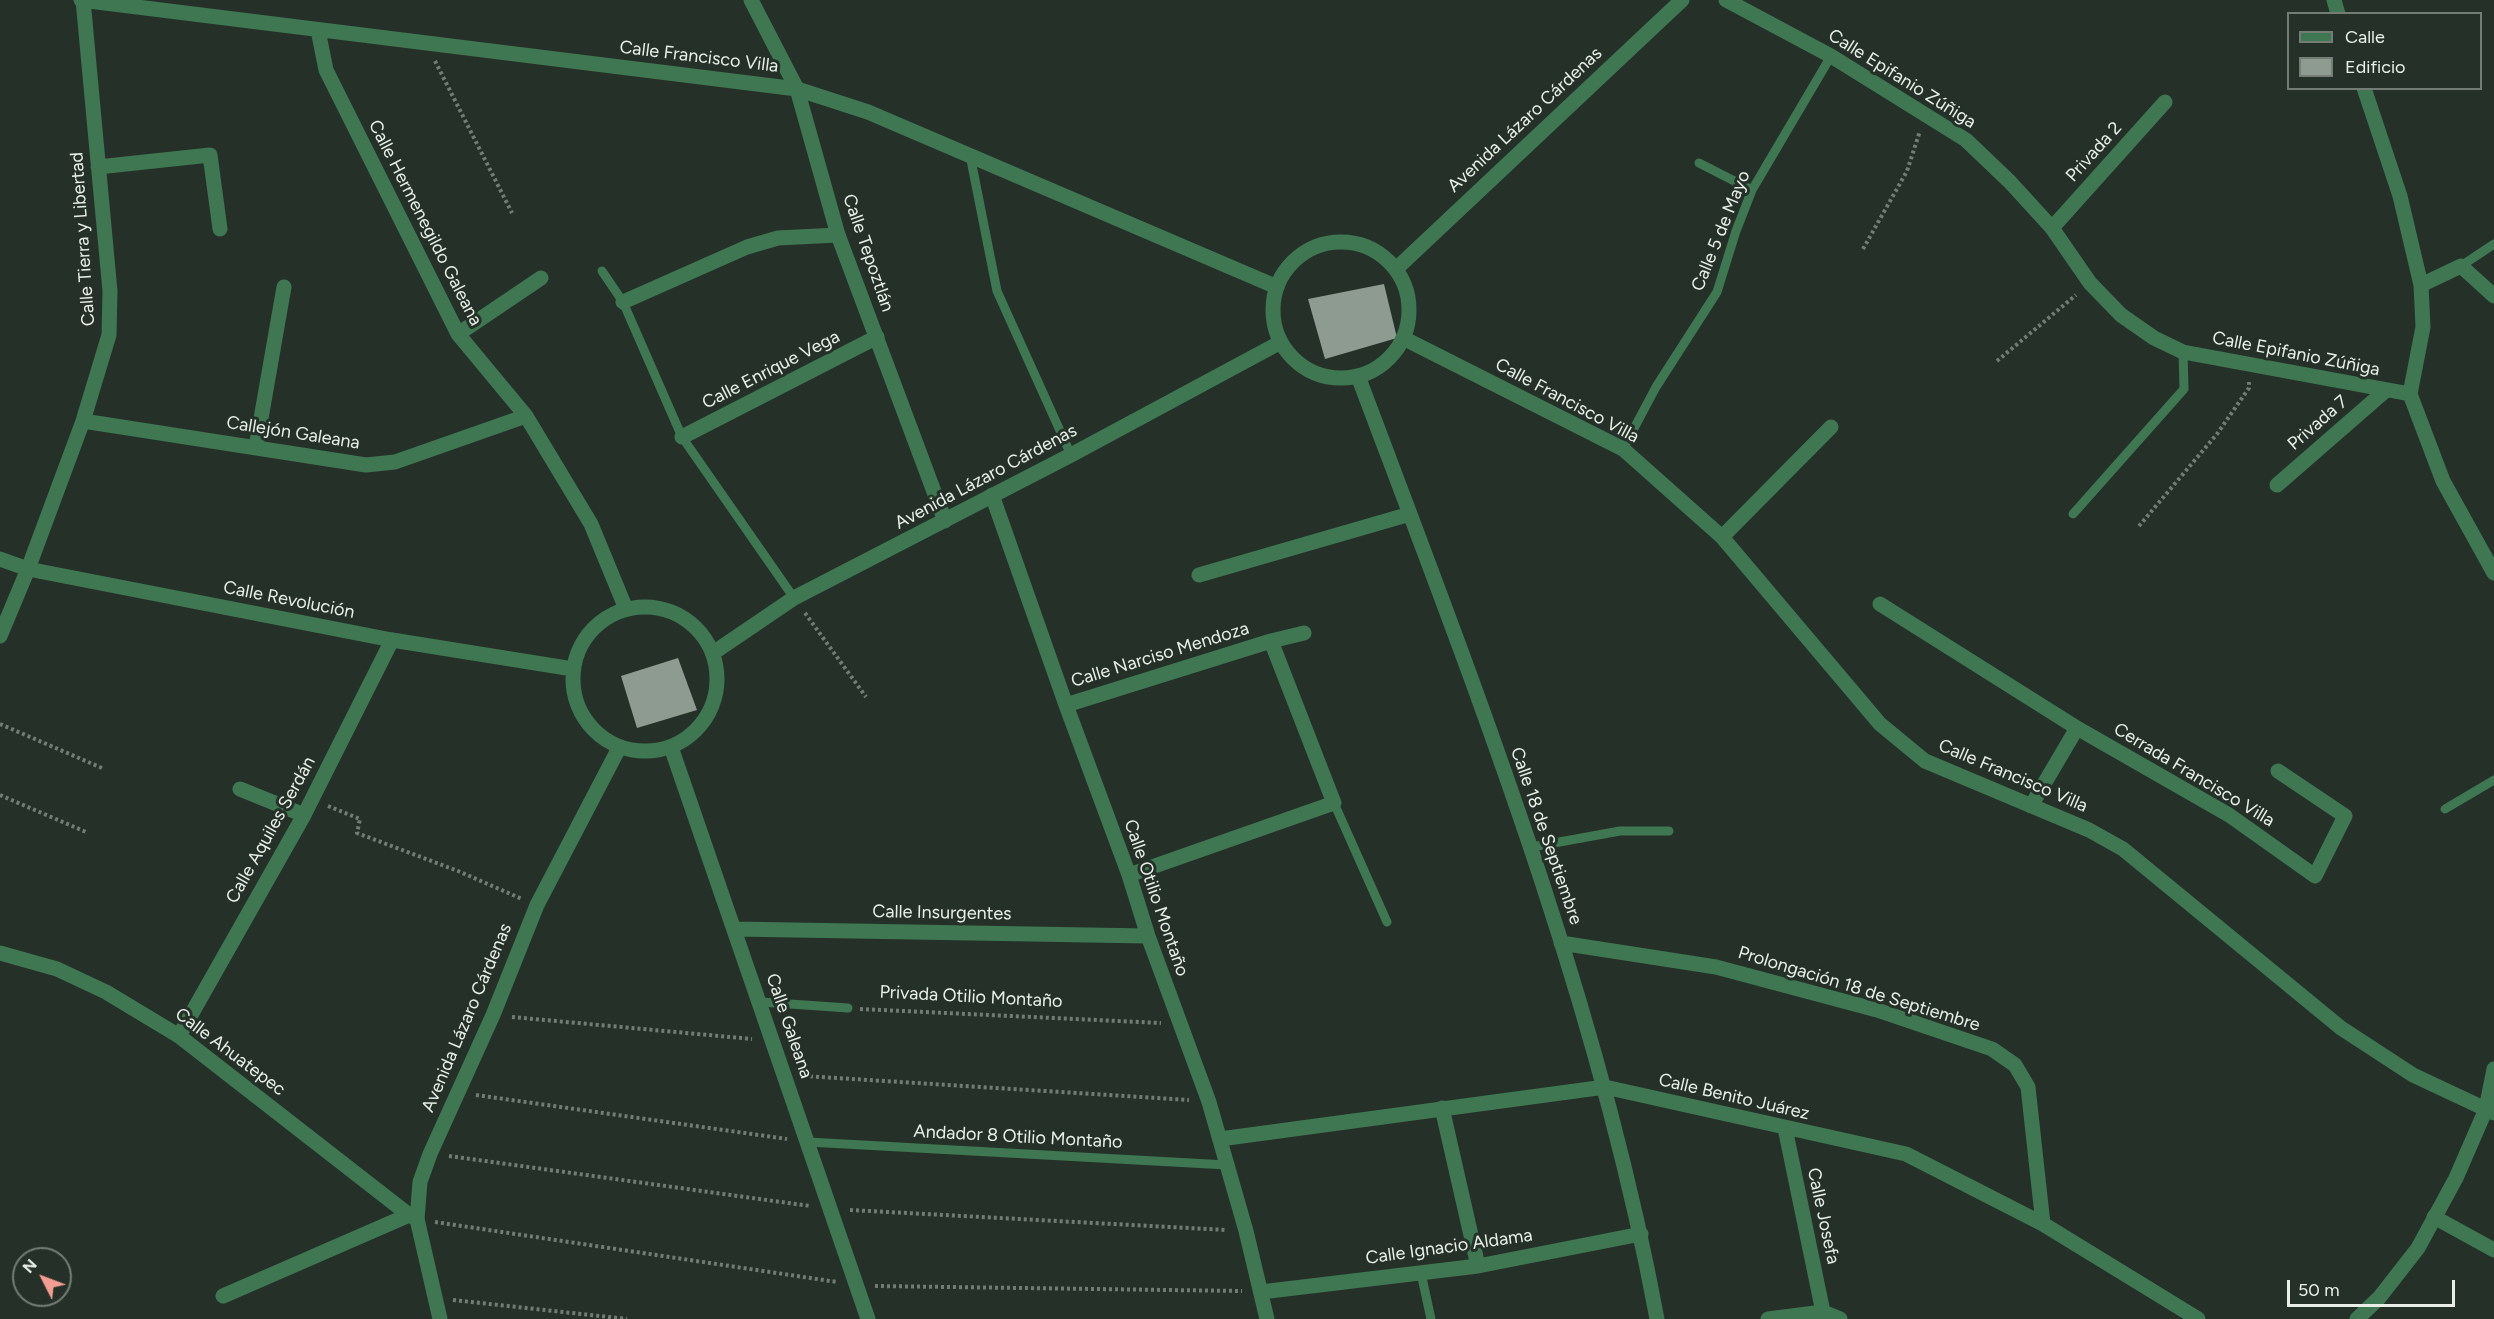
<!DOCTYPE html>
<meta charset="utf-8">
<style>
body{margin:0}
#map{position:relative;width:2494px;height:1319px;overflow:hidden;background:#253128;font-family:Figtree,sans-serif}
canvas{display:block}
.legend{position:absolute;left:2287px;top:12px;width:195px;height:78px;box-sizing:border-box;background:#253128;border:2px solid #737d75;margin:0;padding:8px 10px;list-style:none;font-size:18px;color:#e8efe9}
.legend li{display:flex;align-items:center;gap:12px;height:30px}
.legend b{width:30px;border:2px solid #737d75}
.north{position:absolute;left:12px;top:1247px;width:60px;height:60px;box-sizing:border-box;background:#253128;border:2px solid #737d75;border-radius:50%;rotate:312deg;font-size:16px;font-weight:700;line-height:24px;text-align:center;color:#e8efe9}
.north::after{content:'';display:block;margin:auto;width:21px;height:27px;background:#f59c92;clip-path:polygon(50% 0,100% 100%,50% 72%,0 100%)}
.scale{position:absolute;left:2287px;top:1280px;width:168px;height:27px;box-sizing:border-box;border:3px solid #e8efe9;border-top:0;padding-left:8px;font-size:18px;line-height:21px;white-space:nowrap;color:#e8efe9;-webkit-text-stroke:4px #253128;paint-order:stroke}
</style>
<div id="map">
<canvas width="2494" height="1319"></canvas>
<ul class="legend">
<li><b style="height:8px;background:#3e7751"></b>Calle</li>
<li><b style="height:16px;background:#8e9b91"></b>Edificio</li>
</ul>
<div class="north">N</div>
<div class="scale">50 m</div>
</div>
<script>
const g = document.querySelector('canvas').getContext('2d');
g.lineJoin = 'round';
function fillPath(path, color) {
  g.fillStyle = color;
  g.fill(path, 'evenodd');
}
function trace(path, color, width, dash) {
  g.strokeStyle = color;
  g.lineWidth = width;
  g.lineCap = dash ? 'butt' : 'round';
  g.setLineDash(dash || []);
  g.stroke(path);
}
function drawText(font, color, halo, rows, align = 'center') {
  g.font = font + ' Figtree,sans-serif';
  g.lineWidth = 6;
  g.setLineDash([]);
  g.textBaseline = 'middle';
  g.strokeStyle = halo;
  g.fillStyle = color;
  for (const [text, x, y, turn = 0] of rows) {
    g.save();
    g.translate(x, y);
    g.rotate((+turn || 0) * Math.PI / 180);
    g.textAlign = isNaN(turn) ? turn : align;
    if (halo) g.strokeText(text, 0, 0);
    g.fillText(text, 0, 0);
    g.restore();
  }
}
fillPath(new Path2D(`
 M1384,284L1397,338L1325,359L1308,299Z
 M678,658L697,710L637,728L621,676Z`), '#8e9b91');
trace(new Path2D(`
 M435,61L512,213
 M1863,249L1907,171L1920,131
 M1997,361L2076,295
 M2139,526L2217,434L2249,388V382
 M805,613L866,697
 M0,724L102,768
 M0,795L86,832
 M328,806L360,819L357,833L458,871L522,899
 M860,1009L1161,1023
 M512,1017L752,1039
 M804,1076L1189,1100
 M476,1095L787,1139
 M449,1156L810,1206
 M850,1210L1226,1230
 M435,1222L837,1282
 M875,1286L1242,1291
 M453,1300L627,1319`), '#727c74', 4, [3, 3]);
trace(new Path2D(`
 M970,155L997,291L1071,455
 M1699,163L1752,190
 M2461,266L2494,244
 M602,271L623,302L682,437L794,598
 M1623,449L1656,387L1717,292L1736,231L1752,190L1831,56
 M2073,514L2184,389L2183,352
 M1334,803L1387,922
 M2445,809L2494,780
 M1532,847L1620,831H1669
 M761,1002L848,1008
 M808,1142L1227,1165
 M1421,1273L1431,1319`), '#3e7751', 9);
trace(new Path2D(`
 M81,0L797,89L868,112L1277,287
 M1726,0L1831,56L1966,140L2010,182L2052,228L2090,283L2121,315L2154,338L2183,352L2410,394
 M2334,0L2338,14
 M318,30L326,70L458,334L526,416L591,524L626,609
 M2364,88L2400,196L2421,285L2423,327L2410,394L2443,481L2494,573
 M98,167L210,155L220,229
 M2052,228L2165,102
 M2421,285L2461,266L2494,296
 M623,302L747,247L778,238L838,235
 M458,334L541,278
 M1403,338L1623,449L1722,537L1880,724L1925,761L2089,830L2123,849L2341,1028L2413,1075L2494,1113
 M1358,376C1474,685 1597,994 1657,1319
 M83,421L366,465L395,462L526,416
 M682,437L877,337
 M256,447L284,287
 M2277,485L2385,391
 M992,495L1066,705L1129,875L1148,936L1209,1102L1246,1231L1267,1319
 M1722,537L1831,427
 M1199,575L1410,514
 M1880,604L2077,728L2229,815L2315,876L2345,816L2278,771
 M0,636L28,569L83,421L109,335L110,291L83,0
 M1066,705L1271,641L1304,633
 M671,747L868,1319
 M240,789L304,815
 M2031,806L2077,728
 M1129,875L1334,803L1271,641
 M735,929L1148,936
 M1561,943L1716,967L1877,1010L1992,1049L2015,1065L2028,1087L2043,1224
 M0,953L57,969L106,992L179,1036L409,1215L417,1219
 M179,1036L304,815L392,640
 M1442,1108L1478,1266
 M1785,1128L1823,1312
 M1220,1139L1605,1087L1906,1154L2043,1224L2198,1319
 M2434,1217L2494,1250
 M1261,1292L1478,1266L1641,1234
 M223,1296L409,1215
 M1768,1319L1823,1312L1840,1319`), '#3e7751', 15);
trace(new Path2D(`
 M751,0L797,89L838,235L945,521
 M1273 310a68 68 0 1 1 136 0a68 68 0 1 1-136 0Z
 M1396,269L1682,0
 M0,559L28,569L392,640L573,669
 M573 679a72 72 0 1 1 144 0a72 72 0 1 1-144 0Z
 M713,653L794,598L1071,455L1281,342
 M440,1319L417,1219L420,1182L430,1154L493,1015L537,905L619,748
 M2357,1319L2379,1298L2418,1248L2456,1178L2486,1109L2494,1069`), '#3e7751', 15);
drawText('18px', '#e8efe9', '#253128', [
 ["Calle Francisco Villa",699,57,7],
 ["Calle Epifanio Zúñiga",1902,79,32],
 ["Avenida Lázaro Cárdenas",1525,120,-43],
 ["Privada 2",2094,152,-48],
 ["Calle Hermenegildo Galeana",425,223,63],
 ["Calle 5 de Mayo",1721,231,-68],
 ["Calle Tierra y Libertad",83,239,-94],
 ["Calle Tepoztlán",868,253,71],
 ["Calle Epifanio Zúñiga",2296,354,11],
 ["Calle Enrique Vega",771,370,-27],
 ["Calle Francisco Villa",1567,401,28],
 ["Privada 7",2318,423,-41],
 ["Callejón Galeana",293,433,9],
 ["Avenida Lázaro Cárdenas",986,477,-28],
 ["Calle Revolución",289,600,11],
 ["Calle Narciso Mendoza",1160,655,-17],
 ["Cerrada Francisco Villa",2194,775,31],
 ["Calle Francisco Villa",2013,776,23],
 ["Calle Aquiles Serdán",271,830,-61],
 ["Calle 18 de Septiembre",1546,836,71],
 ["Calle Otilio Montaño",1156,898,71],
 ["Calle Insurgentes",942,913,1],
 ["Prolongación 18 de Septiembre",1859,989,17],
 ["Privada Otilio Montaño",971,997,3],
 ["Avenida Lázaro Cárdenas",467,1018,-67],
 ["Calle Galeana",789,1026,71],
 ["Calle Ahuatepec",230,1052,37],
 ["Calle Benito Juárez",1734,1097,13],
 ["Andador 8 Otilio Montaño",1018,1137,3],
 ["Calle Josefa",1823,1216,78],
 ["Calle Ignacio Aldama",1449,1247,-8]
]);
</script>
